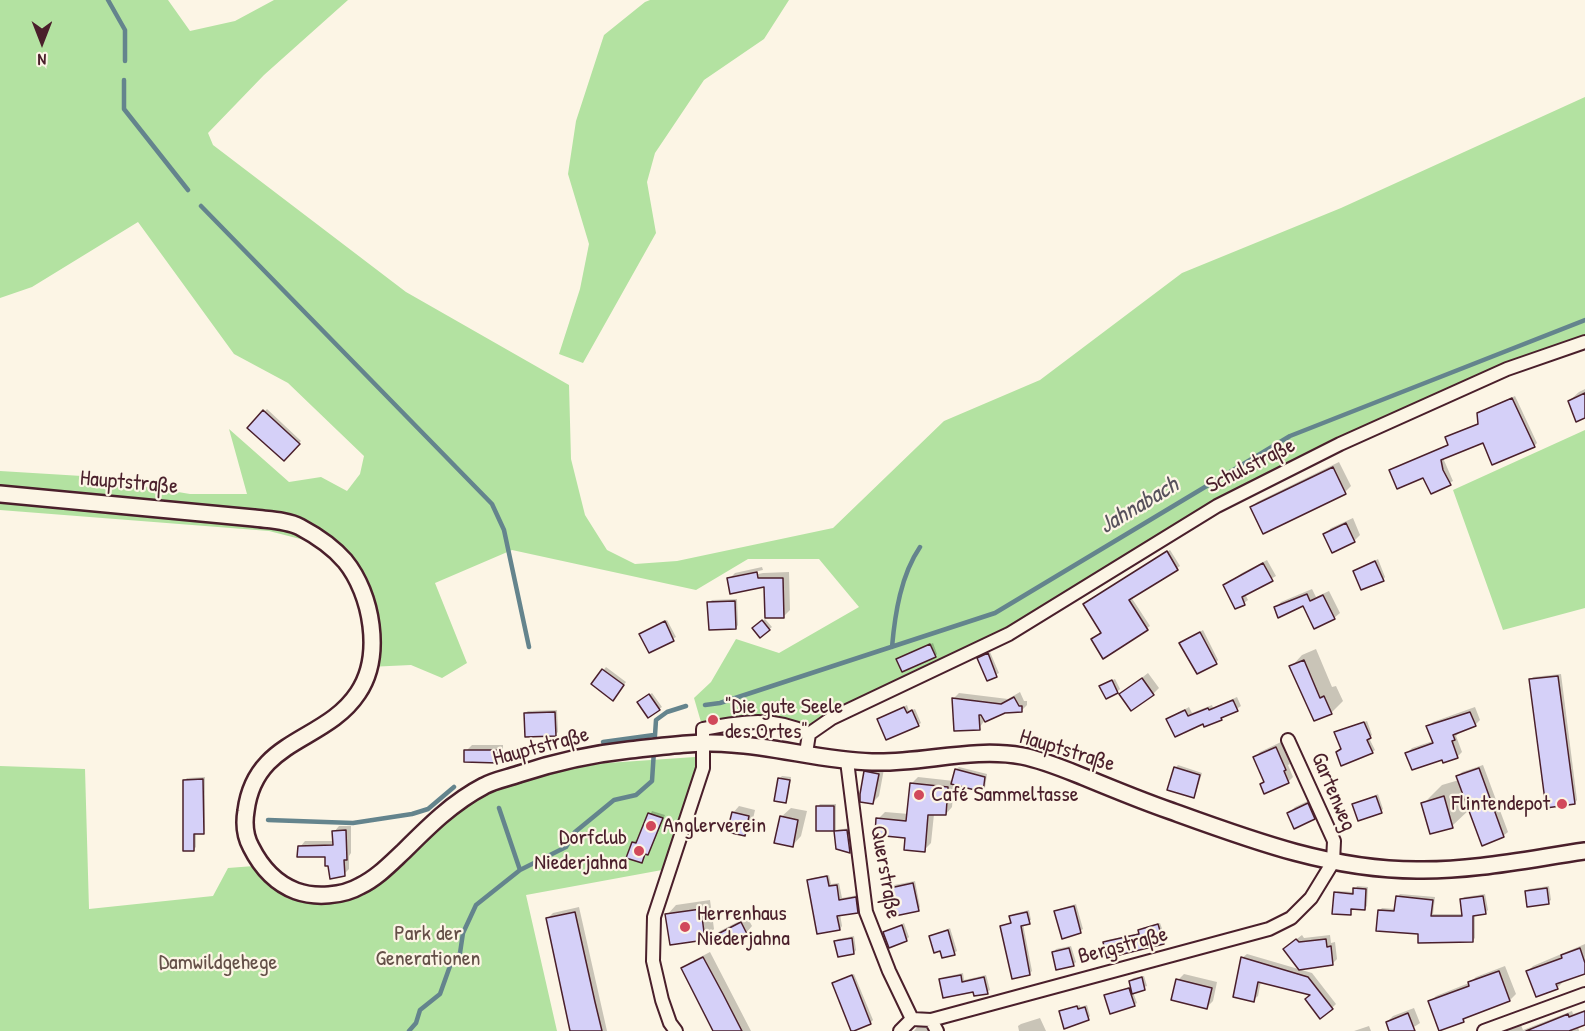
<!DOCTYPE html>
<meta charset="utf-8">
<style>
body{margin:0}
#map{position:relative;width:1585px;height:1031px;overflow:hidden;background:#fcf5e5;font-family:"Patrick Hand",sans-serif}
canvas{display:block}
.north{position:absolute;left:12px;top:12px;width:60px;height:60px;-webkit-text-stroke:4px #fcf5e5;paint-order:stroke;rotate:180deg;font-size:16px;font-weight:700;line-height:24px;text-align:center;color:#4a1f2b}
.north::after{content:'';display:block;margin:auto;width:21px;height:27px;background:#4a1f2b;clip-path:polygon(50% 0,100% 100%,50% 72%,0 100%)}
</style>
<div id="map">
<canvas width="1585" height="1031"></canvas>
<div class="north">N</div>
</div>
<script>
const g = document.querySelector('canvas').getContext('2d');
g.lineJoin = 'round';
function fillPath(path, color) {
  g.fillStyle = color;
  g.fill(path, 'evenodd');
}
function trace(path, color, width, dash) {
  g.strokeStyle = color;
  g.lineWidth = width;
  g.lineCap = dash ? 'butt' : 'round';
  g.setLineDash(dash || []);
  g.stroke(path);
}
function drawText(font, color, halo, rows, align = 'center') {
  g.font = font + ' "Patrick Hand",sans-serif';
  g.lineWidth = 4.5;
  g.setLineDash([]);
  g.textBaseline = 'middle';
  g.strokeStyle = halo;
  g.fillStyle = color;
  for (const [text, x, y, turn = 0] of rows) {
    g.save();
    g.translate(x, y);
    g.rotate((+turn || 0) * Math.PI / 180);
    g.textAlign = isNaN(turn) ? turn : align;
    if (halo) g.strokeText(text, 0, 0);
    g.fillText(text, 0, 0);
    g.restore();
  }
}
fillPath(new Path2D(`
 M0,0H168L190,31L235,21L274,0H348L264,75L208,133L213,145L406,292L569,385L571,459L585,515L607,550L635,564L677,561L833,528L944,421L1040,380L1182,273L1341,208L1585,97V342L1507,369L1217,506L1104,577L809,734L792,726L703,729L694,698L711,682L736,639L779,653L859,607L819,559H748L696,590L512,550L435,583L467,663L442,678L411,665L368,667L372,650L354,576L312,542L269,531L0,510V471L82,476L190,494H247L229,429L289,482L321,477L347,491L360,474L364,456L288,383L234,354L138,222L32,287L0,298Z
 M650,0H789L764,39L704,80L655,153L647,182L656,233L583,363L559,354L580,289L589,244L568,174L576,121L604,35L645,2Z
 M1585,430V608L1503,630L1453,490Z
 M695,757L700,764L662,870L526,895L557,1031H0V766L85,769L89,909L213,896L228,868L254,866L278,890L325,903L343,899L393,870L446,821L487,791L578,765Z`), '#b3e2a1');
fillPath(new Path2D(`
 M1585,389V416L1569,401L1579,392Z
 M1515,396L1537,443L1534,446L1484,441L1443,458L1453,481L1431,492L1424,476L1391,470L1449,444L1447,438L1450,435L1479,423L1478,414L1482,411Z
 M267,409L301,441L284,459L249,428Z
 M1339,462L1351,486L1345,492L1251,508L1257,502Z
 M1353,518L1360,535L1354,541L1325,534L1331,528Z
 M1170,550L1180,566L1131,597L1150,626L1104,656L1102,632L1087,602Z
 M1378,559L1385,577L1383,580L1355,571Z
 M1267,560L1276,576L1245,594L1248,600L1244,603L1225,585L1242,573Z
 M762,567L763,570L734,576V579L763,573L789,572L790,610L784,616L766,585L729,579L735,573Z
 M1312,589L1316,597L1329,591L1340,613L1334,618L1304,604L1276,608L1281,602Z
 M737,599L738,625L736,628L709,603L712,600Z
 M765,619L772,627L761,636L754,628Z
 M667,620L676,637L650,651L641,634Z
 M1203,630L1218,660L1216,663L1181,643Z
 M933,643L937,654L935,656L898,659Z
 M1316,649L1332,687L1336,686L1343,701L1331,713L1291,667L1302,655Z
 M990,652L999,673L987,679L982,656Z
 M606,667L626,682L615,696L593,684Z
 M1148,673L1159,688L1153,694H1121Z
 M1561,674L1577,800L1575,803L1531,680L1533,677Z
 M1115,679L1120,689L1117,692L1104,684Z
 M1020,692L1024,701H1027V705L1021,711L1005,712L985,720L979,728L953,699L959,693L1008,699Z
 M652,693L662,707L649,716L642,700Z
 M1237,697L1241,706L1221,719L1204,722L1167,719L1189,707L1192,713L1212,705L1213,708Z
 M907,705L909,711L915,709L921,723L918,725L879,719Z
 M1475,707L1480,720L1475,725L1458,731L1459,733L1456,736L1462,752L1457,757L1443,758L1407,753L1412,748L1433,741L1428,727L1433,722Z
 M557,710L558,732L555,735L525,713L528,711Z
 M1367,721L1372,735L1369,738L1375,750L1372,752L1342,749L1335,733Z
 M1281,742L1290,764L1288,765L1293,777L1288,782L1255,757L1260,752Z
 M472,745H503V755L497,761L466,751Z
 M1178,765L1202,773L1196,793L1193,796L1175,768Z
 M1483,765L1508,832L1503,836L1470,809L1452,826L1423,804L1442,785L1459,780L1458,777L1462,772Z
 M871,766L884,769L879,796L873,802L865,772Z
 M959,767L987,774L985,788L982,790L954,783L952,807L946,814H934L931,843L924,850L878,819L885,812L909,814L911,784L918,777L954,781L956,769Z
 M782,776L791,777L788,798L785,801L780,778Z
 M205,777V830L203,833H196V847L193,850L185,780L187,778Z
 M1378,794L1383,809L1381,811L1354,805Z
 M1314,798L1320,812L1314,818L1289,813L1295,807Z
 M820,804H836V830L850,828L852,849L850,851L838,848L836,830H818V806Z
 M739,806L755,810L751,828L745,834L733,813Z
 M791,808L807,811L801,836L792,846L781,817Z
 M652,811L665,815L650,851L646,853L642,861L633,843L636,840L639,841Z
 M339,826H351V853L349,856V869L344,874L327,856L300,847L305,841H334V832Z
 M829,875L831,884L839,883L842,898L858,895L860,909L857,911L840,914L842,926L840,929L809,880L812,878Z
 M915,881L920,907L918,910L891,888L894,885Z
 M1357,886L1368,887L1367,906L1364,909L1353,908L1350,914L1335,893L1338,891L1354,892Z
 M1549,886L1551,900L1548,902L1526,891L1529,889Z
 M1400,894L1435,897L1433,914H1464L1462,900L1464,897L1485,894L1488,910L1485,913L1475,914V938L1473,940L1419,933L1380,910L1382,908L1396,909L1397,897Z
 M710,900L714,929L705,938L667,915L676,905Z
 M1076,904L1083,929L1080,931L1056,911L1059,909Z
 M579,907L607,1031H572L548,918L553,913Z
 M1029,910L1031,920L1023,924L1032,971L1029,974L1002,926L1012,922L1011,916L1013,914Z
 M747,917L752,926L747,932L714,937L720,931Z
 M904,923L909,937L906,940L885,933Z
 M1160,923L1166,940L1163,943H1105L1107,940L1140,933L1142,928Z
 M950,928L957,951L954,953L941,949L930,936Z
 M1302,935L1304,938L1330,935L1331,943L1335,942L1337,959L1332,964L1289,945Z
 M854,936L856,950L854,953L836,941L838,939Z
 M1585,944V973L1561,981L1562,983L1557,988L1528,971L1533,966Z
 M1071,946L1076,962L1073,965L1054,952L1056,949Z
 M710,952L751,1031H715L683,969L689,963Z
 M1247,954L1312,973L1336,1004L1332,1008L1312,994L1261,981L1258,996L1253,1000L1242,958Z
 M1505,966L1516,994L1510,1000L1468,1016L1463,1021L1430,1002L1436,996L1469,983L1476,977Z
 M963,973L964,980L986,975L990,990L987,992L975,990L941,980L944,977Z
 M854,974L873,1020L870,1023L834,983Z
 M1184,974L1217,982L1213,1001L1207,1007L1178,980Z
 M1144,976L1147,986L1133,992L1137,1003L1134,1005L1106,996L1132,986L1130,981L1133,978Z
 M1080,1005V1007L1087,1005L1090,1016L1088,1019L1060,1011L1063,1009Z
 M1414,1008L1420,1023L1408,1031H1391L1387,1022L1393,1016Z
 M1585,1010V1023L1578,1026L1579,1031H1504L1521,1025L1523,1030L1572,1011L1573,1014Z
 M1040,1018L1046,1031H1019L1018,1026L1021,1024Z
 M926,1025L929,1031H914L918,1026Z
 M1369,1026L1371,1031H1354Z`), '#0003');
trace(new Path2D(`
 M108,0L125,30V61
 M124,80V109L188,190
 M201,206L492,504L504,530L529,647
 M892,647C895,613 901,575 920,547
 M705,705L720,703L995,613L1290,436L1585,320
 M603,742L654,735
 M499,808L520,870
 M268,820L353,823L412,814L428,809L454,787
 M409,1031L416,1023L420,1010L440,994L450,966L460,953L463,933L476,905L520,870L566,847L575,832L614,800L636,795L652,781L656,720L667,712L686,706`), '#64848d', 4.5);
const building = new Path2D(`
 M1585,393V418L1576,422L1568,401Z
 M1512,398L1535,447L1492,465L1483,443L1441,460L1443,470L1451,485L1431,494L1423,478L1397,489L1389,470L1448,445L1445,437L1478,424L1477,413Z
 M263,410L300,444L284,461L247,428Z
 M1333,467L1346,494L1263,534L1250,507Z
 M1346,523L1355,542L1332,553L1323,534Z
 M1167,551L1178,570L1129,600L1148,630L1103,659L1091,639L1101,633L1083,604Z
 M1375,561L1384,581L1361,590L1353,571Z
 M1263,563L1273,581L1242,597L1245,605L1235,609L1223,585Z
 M757,572L758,578H783L784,618H765L764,587L730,594L727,578Z
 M1307,594L1310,601L1323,595L1335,619L1314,629L1303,606L1278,618L1274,607Z
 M735,601L736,629L709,630L707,602Z
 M762,620L770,630L760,638L752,628Z
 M665,621L674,641L649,653L639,634Z
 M1200,632L1217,664L1197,674L1179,643Z
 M930,644L936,657L902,672L896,659Z
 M988,653L997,677L987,681L977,658Z
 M1304,660L1320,698L1324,696L1332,714L1314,721L1289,666Z
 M602,669L624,685L613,701L591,684Z
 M1558,676L1575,804L1546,808L1529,679Z
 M1142,678L1154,695L1131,711L1119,694Z
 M1112,680L1118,693L1106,699L1099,686Z
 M649,694L660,710L648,718L637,702Z
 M1014,697L1019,706H1022V712L1005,713L985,722L981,715H979L980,730L954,731L952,698L1001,704Z
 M1233,700L1238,711L1221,718L1222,720L1204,727L1203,724L1175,737L1166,719L1185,710L1188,716L1208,708L1209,710Z
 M904,707L907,713L912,710L919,726L886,740L877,719Z
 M555,712L556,736L525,737L524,713Z
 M1470,712L1476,726L1453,735L1455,740L1452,741L1458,758L1443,763L1442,760L1412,770L1405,753L1433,743L1426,726Z
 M1364,722L1371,738L1367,740L1373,753L1341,766L1336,752L1341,749L1334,732Z
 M1276,747L1286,770L1284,771L1289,783L1264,794L1260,784L1264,782L1253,757Z
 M464,750H498V763L464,762Z
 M1174,767L1200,775L1194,798L1167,790Z
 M1479,768L1504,837L1482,846L1456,776Z
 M955,769L985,777L983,792L951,784Z
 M864,771L879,774L873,804L860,802V794Z
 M778,778L790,780L786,803L774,801Z
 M203,779L204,834H194V851H183V780Z
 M910,783L948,787L946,815H928L925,852L904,850L905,838L875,835L876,818L906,821Z
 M1376,796L1382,813L1358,821L1352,804Z
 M1444,796L1453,828L1430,834L1421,803Z
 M1308,803L1315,819L1294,829L1287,813Z
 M816,806H834V831H816Z
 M732,812L749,816L745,836L727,832Z
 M648,813L663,818L648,855L645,854L642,863L626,858L632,842L636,843Z
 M780,816L798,820L793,847L774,843Z
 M346,830L347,860H344L345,876L330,879L328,866H325V857H297L298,846L333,845L332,831Z
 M847,830L850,853L836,849L834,831Z
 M827,876L829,886L837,885L839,900L856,897L858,913L837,916L840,930L817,934L807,880Z
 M913,883L919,911L895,916L890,888Z
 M1353,888L1366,889L1365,910L1351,909V915L1332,914L1334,892L1353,894Z
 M1547,888L1549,904L1527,907L1525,891Z
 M1396,896L1433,900L1431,916H1462L1460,899L1483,896L1486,914L1473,916V942L1418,943V934L1376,931L1378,910L1394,911Z
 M1074,906L1081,933L1062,939L1054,911Z
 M701,909L705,940L670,945L665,914Z
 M575,912L595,1002L602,1031H570L546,918Z
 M1027,912L1030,924L1021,926L1030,975L1012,979L1000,926L1011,923L1009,916Z
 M741,922L747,934L712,939V937Z
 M1158,924L1164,944L1107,958L1103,942L1139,934L1138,930Z
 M902,925L907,941L889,948L883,932Z
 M948,930L955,955L942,958L940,951L934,953L929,936Z
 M852,938L854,954L838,957L834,941Z
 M1296,939L1299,942L1326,939L1327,947L1331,946L1333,965L1299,970L1283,949Z
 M1069,948L1074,966L1056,970L1052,952Z
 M1580,948L1585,963V974L1556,984L1558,989L1536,997L1526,971L1562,958L1561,955Z
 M703,957L723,994L742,1031H713L681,968Z
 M1241,957L1308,977L1333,1009L1320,1019L1305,999L1310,995L1258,982L1254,1002L1233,997Z
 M1499,971L1510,1001L1463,1019L1464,1022L1439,1031L1428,1001L1469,986L1468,982Z
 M852,975L871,1024L854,1031H851L832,983Z
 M961,975L962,982L984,977L988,994L974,996L973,992L943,998L939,979Z
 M1142,977L1145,990L1132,994L1129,981Z
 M1176,979L1212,988L1207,1009L1171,1000Z
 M1129,988L1135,1006L1110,1014L1104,995Z
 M1077,1006L1078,1009L1085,1007L1089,1020L1064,1029L1059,1011Z
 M1585,1011V1025L1569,1031H1526L1568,1014L1569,1017Z
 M1408,1013L1415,1031H1389L1386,1022Z`);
fillPath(building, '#d5d0f8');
trace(building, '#4a1f2b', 1.5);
const minor = new Path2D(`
 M806,753L809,734L832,718L1009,634L1217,506L1340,444L1507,369L1585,342
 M847,761L866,912L889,971L912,1019
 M931,1020L937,1031
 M676,1031L670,1023L662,1000L653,961L654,917L703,768V729C742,722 773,716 809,734
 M900,1031L912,1019L931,1020L1269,929L1291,918L1311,898L1333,862L1334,841L1288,740
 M1484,1031L1585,994`);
const tertiary = new Path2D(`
 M0,494L254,518C269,520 287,520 300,527C315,535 333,547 345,561C372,594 383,656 358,693C325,743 255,738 246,811C244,823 245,836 251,847C261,867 275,883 296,891C315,898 343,896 360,886C377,878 391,863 404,851C428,827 453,802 484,786C495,780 508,778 519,774C555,762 592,754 629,750C664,746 698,741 732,744C779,747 825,761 872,762C922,764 971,747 1022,756C1043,760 1064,769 1084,777C1113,789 1142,801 1171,811C1251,840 1331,870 1417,870C1473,871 1529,859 1585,851`);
trace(minor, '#4a1f2b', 16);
trace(tertiary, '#4a1f2b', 20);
trace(minor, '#fcf5e5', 12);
trace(tertiary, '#fcf5e5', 15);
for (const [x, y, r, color] of [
 [713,720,6,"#d1495b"],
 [919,795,6,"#d1495b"],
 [1562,804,6,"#d1495b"],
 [651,826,6,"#d1495b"],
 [639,851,6,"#d1495b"],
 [685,927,6,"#d1495b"]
]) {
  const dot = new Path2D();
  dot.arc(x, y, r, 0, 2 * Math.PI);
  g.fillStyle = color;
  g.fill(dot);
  trace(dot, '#fcf5e5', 2);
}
drawText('22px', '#4a1f2b', '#fcf5e5', [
 ["Schulstraße",1251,466,-27],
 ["Hauptstraße",129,483,5],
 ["Hauptstraße",541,747,-15],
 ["Hauptstraße",1067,751,17],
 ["Gartenweg",1333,792,67],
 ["Querstraße",885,872,80],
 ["Bergstraße",1123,946,-15]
]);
drawText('22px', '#4a1f2b', '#fcf5e5', [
 ["\"Die gute Seele",725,707],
 ["des Ortes\"",725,732],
 ["Café Sammeltasse",931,795],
 ["Flintendepot",1550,804,"right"],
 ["Anglerverein",663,826],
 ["Dorfclub",627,838,"right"],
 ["Niederjahna",627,863,"right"],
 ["Herrenhaus",697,914],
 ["Niederjahna",697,939]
], 'left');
drawText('22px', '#645048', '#fcf5e5', [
 ["Park der",428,934],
 ["Generationen",428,959],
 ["Damwildgehege",218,963]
]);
drawText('italic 24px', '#57515c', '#fcf5e5', [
 ["Jahnabach",1139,506,-31]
]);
</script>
